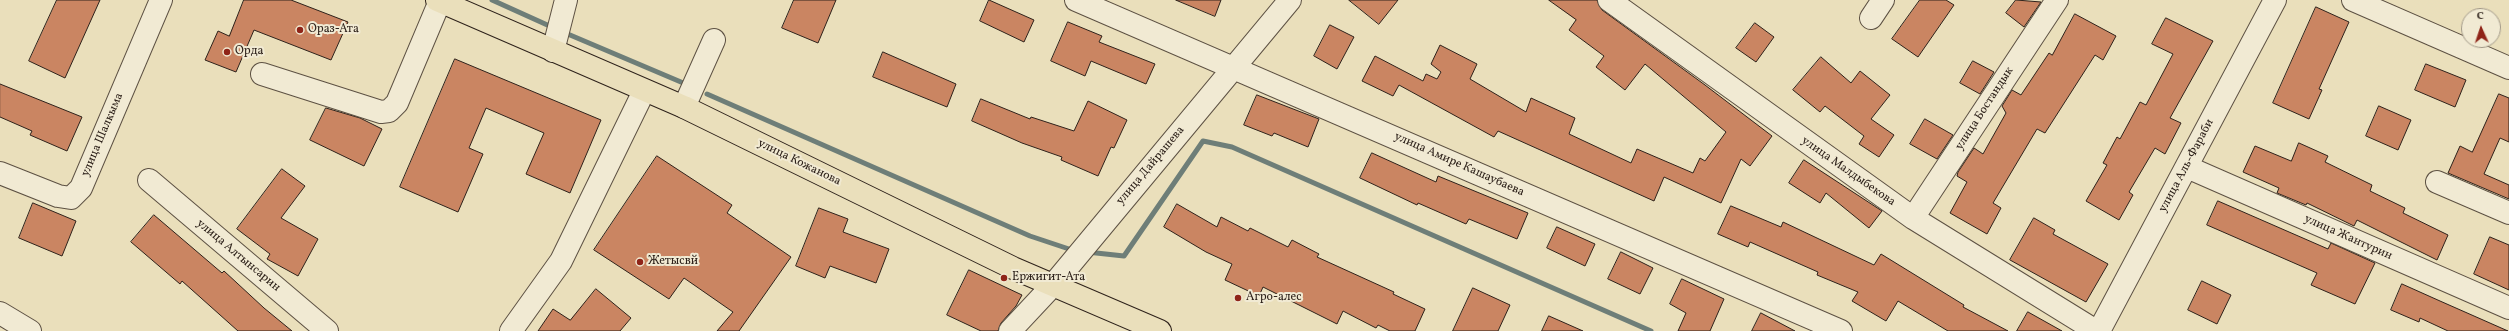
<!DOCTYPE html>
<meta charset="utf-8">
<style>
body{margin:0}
#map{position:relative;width:2509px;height:331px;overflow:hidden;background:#eadfbb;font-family:Vollkorn,serif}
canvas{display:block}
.north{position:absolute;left:2461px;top:8px;width:40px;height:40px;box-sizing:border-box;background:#f1ead3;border:1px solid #a39a89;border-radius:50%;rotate:357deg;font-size:11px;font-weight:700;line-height:16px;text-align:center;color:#2e221b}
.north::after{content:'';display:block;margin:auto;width:14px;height:18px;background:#8f2418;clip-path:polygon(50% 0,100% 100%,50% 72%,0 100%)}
</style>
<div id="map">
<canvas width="2509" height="331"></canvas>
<div class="north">С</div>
</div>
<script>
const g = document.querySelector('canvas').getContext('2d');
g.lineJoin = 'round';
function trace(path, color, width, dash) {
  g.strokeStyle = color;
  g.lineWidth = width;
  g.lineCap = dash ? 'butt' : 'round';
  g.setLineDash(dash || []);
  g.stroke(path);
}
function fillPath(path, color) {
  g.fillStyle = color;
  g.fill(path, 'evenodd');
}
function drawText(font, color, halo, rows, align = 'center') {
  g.font = font + ' Vollkorn,serif';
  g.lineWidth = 4;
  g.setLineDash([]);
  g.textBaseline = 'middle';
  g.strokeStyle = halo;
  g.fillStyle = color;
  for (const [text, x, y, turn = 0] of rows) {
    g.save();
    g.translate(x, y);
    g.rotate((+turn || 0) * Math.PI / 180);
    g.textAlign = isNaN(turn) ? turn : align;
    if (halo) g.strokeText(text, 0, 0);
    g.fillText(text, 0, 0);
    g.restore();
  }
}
trace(new Path2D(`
 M492,0L554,28
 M563,32L688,85
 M707,94L1030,236L1075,251
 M1087,252L1124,256L1203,141L1232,147L1651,331`), '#6e7e78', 5);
const building = new Path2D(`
 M57,0H100L65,78L29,61Z
 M244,0H291L348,22L331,60L254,30L236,72L205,60L218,31L229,36Z
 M794,0H836L818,43L782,28Z
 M989,0L1034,20L1024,42L980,21Z
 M1176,0H1221L1215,16Z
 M1349,0H1398L1379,24Z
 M1549,0H1597L1602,10L1705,85L1772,136L1750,166L1741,159L1721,203L1664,177L1654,201L1498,131L1494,137L1399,85L1393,96L1362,81L1375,56L1423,81L1426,74L1437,79L1441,72L1431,64L1440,45L1477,64L1470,79L1526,112L1531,98L1575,118L1569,134L1631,163L1637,149L1693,173L1700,158L1705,161L1726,132L1645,64L1625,90L1596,67L1604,56L1569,30L1576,20Z
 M1920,0H1946L1954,5L1918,57L1892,39Z
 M2016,0L2041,2L2024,27L2006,13Z
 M2316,7L2349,22L2319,89L2322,90L2309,119L2273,103Z
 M2075,14L2116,36L2103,60L2095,55L2045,133L2037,129L1993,203L2001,208L1987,234L1950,213L1967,182L1957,176L1958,172L1974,148L1983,154L2006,113L2002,106L2012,90L2021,95L2049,53L2052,55Z
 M2166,18L2213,41L2170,118L2181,123L2165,154L2155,148L2129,192L2133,195L2119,220L2086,201L2107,165L2103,163L2117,137L2120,139L2140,102L2146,105L2173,54L2152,44Z
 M1068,22L1102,36L1099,42L1155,64L1146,84L1091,61L1085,76L1051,61Z
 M1755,23L1774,37L1756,62L1736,48Z
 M1330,25L1354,37L1337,69L1314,56Z
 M883,52L956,84L947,107L873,77Z
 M1821,57L1851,83L1860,71L1890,95L1871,119L1894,135L1879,157L1859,144L1864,136L1825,106L1820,112L1793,90Z
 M455,59L601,120L570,193L526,174L544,133L486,108L469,148L483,154L458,212L400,187Z
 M1973,61L1994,72L1980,94L1960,83Z
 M2426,64L2466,80L2455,107L2415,90Z
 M0,84L82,117L67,151L30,135L32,131L0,117Z
 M2499,94L2509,98V142L2500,138L2484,174L2509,185V199L2448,173L2460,146L2472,152Z
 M1257,95L1319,119L1308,147L1274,133L1272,136L1244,125Z
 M981,99L1030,119L1031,117L1074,131L1088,101L1127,120L1114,148L1111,147L1098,176L1061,160L1062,157L1022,143L972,121Z
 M2379,106L2411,120L2398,150L2366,136Z
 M326,108L360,118L382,129L364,166L310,140Z
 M1925,119L1953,135L1937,159L1910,144Z
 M2299,143L2328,156L2325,162L2372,185L2370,191L2405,208L2403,213L2448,235L2437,260L2357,220L2354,226L2307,203L2306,205L2277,193L2279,188L2243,172L2255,146L2291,161Z
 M1372,153L1436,182L1438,176L1528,213L1517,239L1469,219L1466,224L1418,203L1417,205L1360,178Z
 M657,156L732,205L727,213L791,257L739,331H717L733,312L684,278L669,299L594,250Z
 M1804,160L1882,211L1869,228L1826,193L1820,203L1789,183Z
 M282,169L305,186L281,218L318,239L298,276L267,259L270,254L237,229Z
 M2218,201L2328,249L2331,243L2375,263L2355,304L2311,285L2317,273L2207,225Z
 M33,203L76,221L62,256L19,238Z
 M1177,204L1217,227L1221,217L1248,231L1250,228L1288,247L1292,240L1319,254L1317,257L1394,292L1393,294L1425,309L1415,331H1390L1378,325L1376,328L1343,311L1337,324L1263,287L1259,296L1225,280L1232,264L1206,252L1164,227Z
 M1731,206L1781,227L1783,222L1874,265L1881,254L1964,305L1963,307L2008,331H1948L1898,301L1886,321L1852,301L1858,292L1817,275L1818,272L1750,242L1748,247L1718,234Z
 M819,208L848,219L843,232L889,249L876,283L830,266L825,278L796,266Z
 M154,215L222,273L224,271L264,308L292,331H238L182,281L180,284L131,242Z
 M2034,218L2055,230L2053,234L2108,264L2086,302L2010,260Z
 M1557,227L1595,244L1585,266L1547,248Z
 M2490,237L2509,245V290L2474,274Z
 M1621,252L1653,268L1640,294L1608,279Z
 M969,270L1022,295L1016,306L1001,323L998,331H981L947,315Z
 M1682,279L1724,299L1710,331H1678L1686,313L1670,304Z
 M2202,281L2231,295L2217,324L2188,310Z
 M2402,284L2440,301L2508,331H2448L2420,318L2419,322L2391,310Z
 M1473,288L1510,305L1498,331H1453Z
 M596,289L631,318L620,331H538L553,309L570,320Z
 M2028,312L2062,331H2017Z
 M1761,313L1795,331H1752Z
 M1549,316L1583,331H1542Z`);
fillPath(building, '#ca8562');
trace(building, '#2e221b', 1);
const minor = new Path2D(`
 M1076,0L1841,331
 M1609,0L1913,218L2096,331
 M2353,0L2509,68
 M1871,18L1883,0
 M553,51L566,0
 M262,74L381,112L389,111L397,103L440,1
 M684,107L714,40
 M2187,167L2509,308
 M0,173L58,196L71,198L81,188L161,0
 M149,180L327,331
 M2437,182L2509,213
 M1913,218L2057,0
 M0,313L30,331
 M511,331L561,261L644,91
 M1010,331L1053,285L1290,0
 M2099,331L2275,0`);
const major = new Path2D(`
 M437,0L684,107L1013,268L1160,331`);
trace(minor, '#5d5143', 24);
trace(major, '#2e221b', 24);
trace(minor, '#f1ead3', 22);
trace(major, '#eadfbb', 22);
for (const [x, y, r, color] of [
 [300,30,4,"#8f2418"],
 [227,52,4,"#8f2418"],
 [640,262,4,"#8f2418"],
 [1004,278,4,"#8f2418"],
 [1238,298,4,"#8f2418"]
]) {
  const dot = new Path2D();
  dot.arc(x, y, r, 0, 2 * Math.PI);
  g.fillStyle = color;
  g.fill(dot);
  trace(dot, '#f1ead3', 1.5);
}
drawText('12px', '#2e221b', '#f1ead3', [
 ["Ораз-Ата",308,30],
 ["Орда",235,52],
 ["Жетысвй",648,262],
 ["Ержигит-Ата",1012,278],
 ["Агро-алес",1246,298]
], 'left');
drawText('12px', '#2e221b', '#f1ead3', [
 ["улица Бостандык",1985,109,-57],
 ["улица Шалкыма",103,135,-67],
 ["улица Кожанова",799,163,26],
 ["улица Амире Кашаубаева",1459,165,24],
 ["улица Дайрашева",1151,166,-50],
 ["улица Аль-Фараби",2187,166,-62],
 ["улица Малдыбекова",1848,172,35],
 ["улица Жантурин",2348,238,24],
 ["улица Алтынсарин",238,256,40]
]);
</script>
